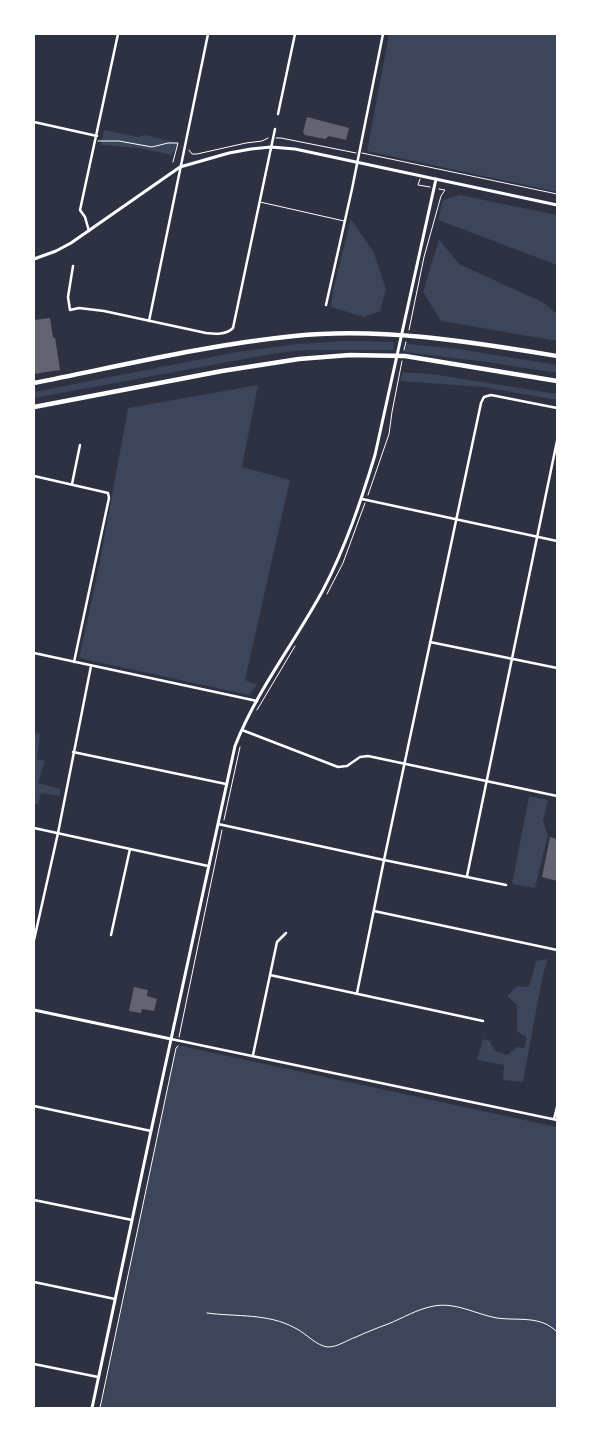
<!DOCTYPE html>
<style>
body{margin:0}
#map{position:relative;width:591px;height:1442px;overflow:hidden;background:#2d3142;font-family:Spectral,serif}
canvas{display:block}
.frame{position:absolute;inset:0;border:35px solid #fff;pointer-events:none}
</style>
<div id="map">
<canvas width="591" height="1442"></canvas>
<div class="frame"></div>
</div>
<script>
const g = document.querySelector('canvas').getContext('2d');
g.lineJoin = 'round';
function fillPath(path, color) {
  g.fillStyle = color;
  g.fill(path, 'evenodd');
}
function trace(path, color, width, dash) {
  g.strokeStyle = color;
  g.lineWidth = width;
  g.lineCap = dash ? 'butt' : 'round';
  g.setLineDash(dash || []);
  g.stroke(path);
}
fillPath(new Path2D(`
 M389,34H557V192L367,151Z
 M104,130L138,137L145,135L178,143L172,155L138,148L101,145Z
 M460,195L557,215V265L438,220L443,200Z
 M351,219L374,253L386,289L380,311L364,317L331,307L333,290Z
 M439,239L459,264L542,302L557,314V341L441,321L423,292Z
 M347,341L394,342L393,350H306L277,353L34,398V392L237,352L297,344Z
 M407,344L459,349L557,365V373L487,362L405,352Z
 M403,372L438,375L557,394V400L483,387L400,381Z
 M258,385L242,467L290,480L245,680L257,685L249,695L79,658L99,566L128,408Z
 M34,733L40,734L37,759L45,761L38,783L60,789V796L41,793L38,804H34Z
 M529,796L548,800L543,821L548,835L535,888L512,884Z
 M548,959L543,974L523,1082L503,1080L504,1065L477,1060L483,1039L490,1041L495,1051L507,1055L517,1047L524,1048L527,1038L517,1031V1005L507,996L517,986L529,987L536,961Z
 M177,1045L557,1127V1408H101Z`), '#3c4559');
fillPath(new Path2D(`
 M307,117L349,128L346,140L329,136L325,139L305,135L303,132Z
 M50,318L53,338L55,337L60,370L34,374V320Z
 M550,837L557,839V881L542,877Z
 M134,987L148,990L147,996L157,999L154,1011L142,1009L141,1013L129,1011Z`), '#626471');
trace(new Path2D(`
 M276,138H281L356,153
 M98,141H119L152,147L168,143H178L173,162
 M189,150L192,154H197L246,143L262,141L268,138
 M362,153L557,194
 M420,179L418,185L430,187
 M409,330L424,257L441,196L445,190L439,189
 M404,350L406,342
 M368,495L389,434L392,412L402,361
 M327,594L343,563L365,503
 M257,710L295,646
 M224,820L240,747
 M179,1037L222,830
 M207,1313C236,1317 268,1313 295,1328C306,1333 316,1346 328,1347C338,1347 347,1340 356,1337C367,1332 377,1328 388,1324C403,1318 417,1309 434,1306C456,1302 475,1314 497,1318C518,1321 541,1315 557,1332
 M100,1408L176,1048L178,1046`), '#fff', 1);
trace(new Path2D(`
 M260,202L344,221`), '#fff', 1);
trace(new Path2D(`
 M278,114L295,34
 M34,122L97,136
 M89,231L85,217L80,210L118,34
 M73,266L68,297L70,310L79,308L104,311L206,333C215,334 226,335 233,328L275,129
 M326,305L352,189L383,34
 M149,321L208,34
 M34,476L108,493L109,498L74,662
 M72,484L80,445
 M362,499L557,541
 M430,642L557,668
 M34,653L257,701
 M242,730L338,767L347,766L360,757L368,756L557,796
 M73,752L226,784
 M218,824L384,860L506,885
 M34,828L208,866
 M467,876L557,441
 M374,911L557,950
 M111,935L130,849
 M34,940L58,833L91,666
 M270,975L483,1021
 M357,993L384,860L481,403L484,397L491,395L557,408
 M171,1039L557,1120
 M253,1055L277,942L286,933
 M34,1106L151,1131
 M554,1119L557,1107
 M34,1200L132,1220
 M34,1282L115,1299
 M34,1364L98,1377`), '#fff', 2.5);
trace(new Path2D(`
 M34,259L56,251L71,243L180,167L229,153L251,149L271,147L295,149L557,205
 M34,1010L171,1039
 M92,1408L151,1131L235,746C257,690 295,642 323,590C346,546 361,501 375,455L436,179`), '#fff', 3);
trace(new Path2D(`
 M34,383C120,366 206,345 294,336C382,327 471,342 557,356
 M34,407L222,371L299,359L350,355L405,356L557,381`), '#fff', 4.5);
</script>
